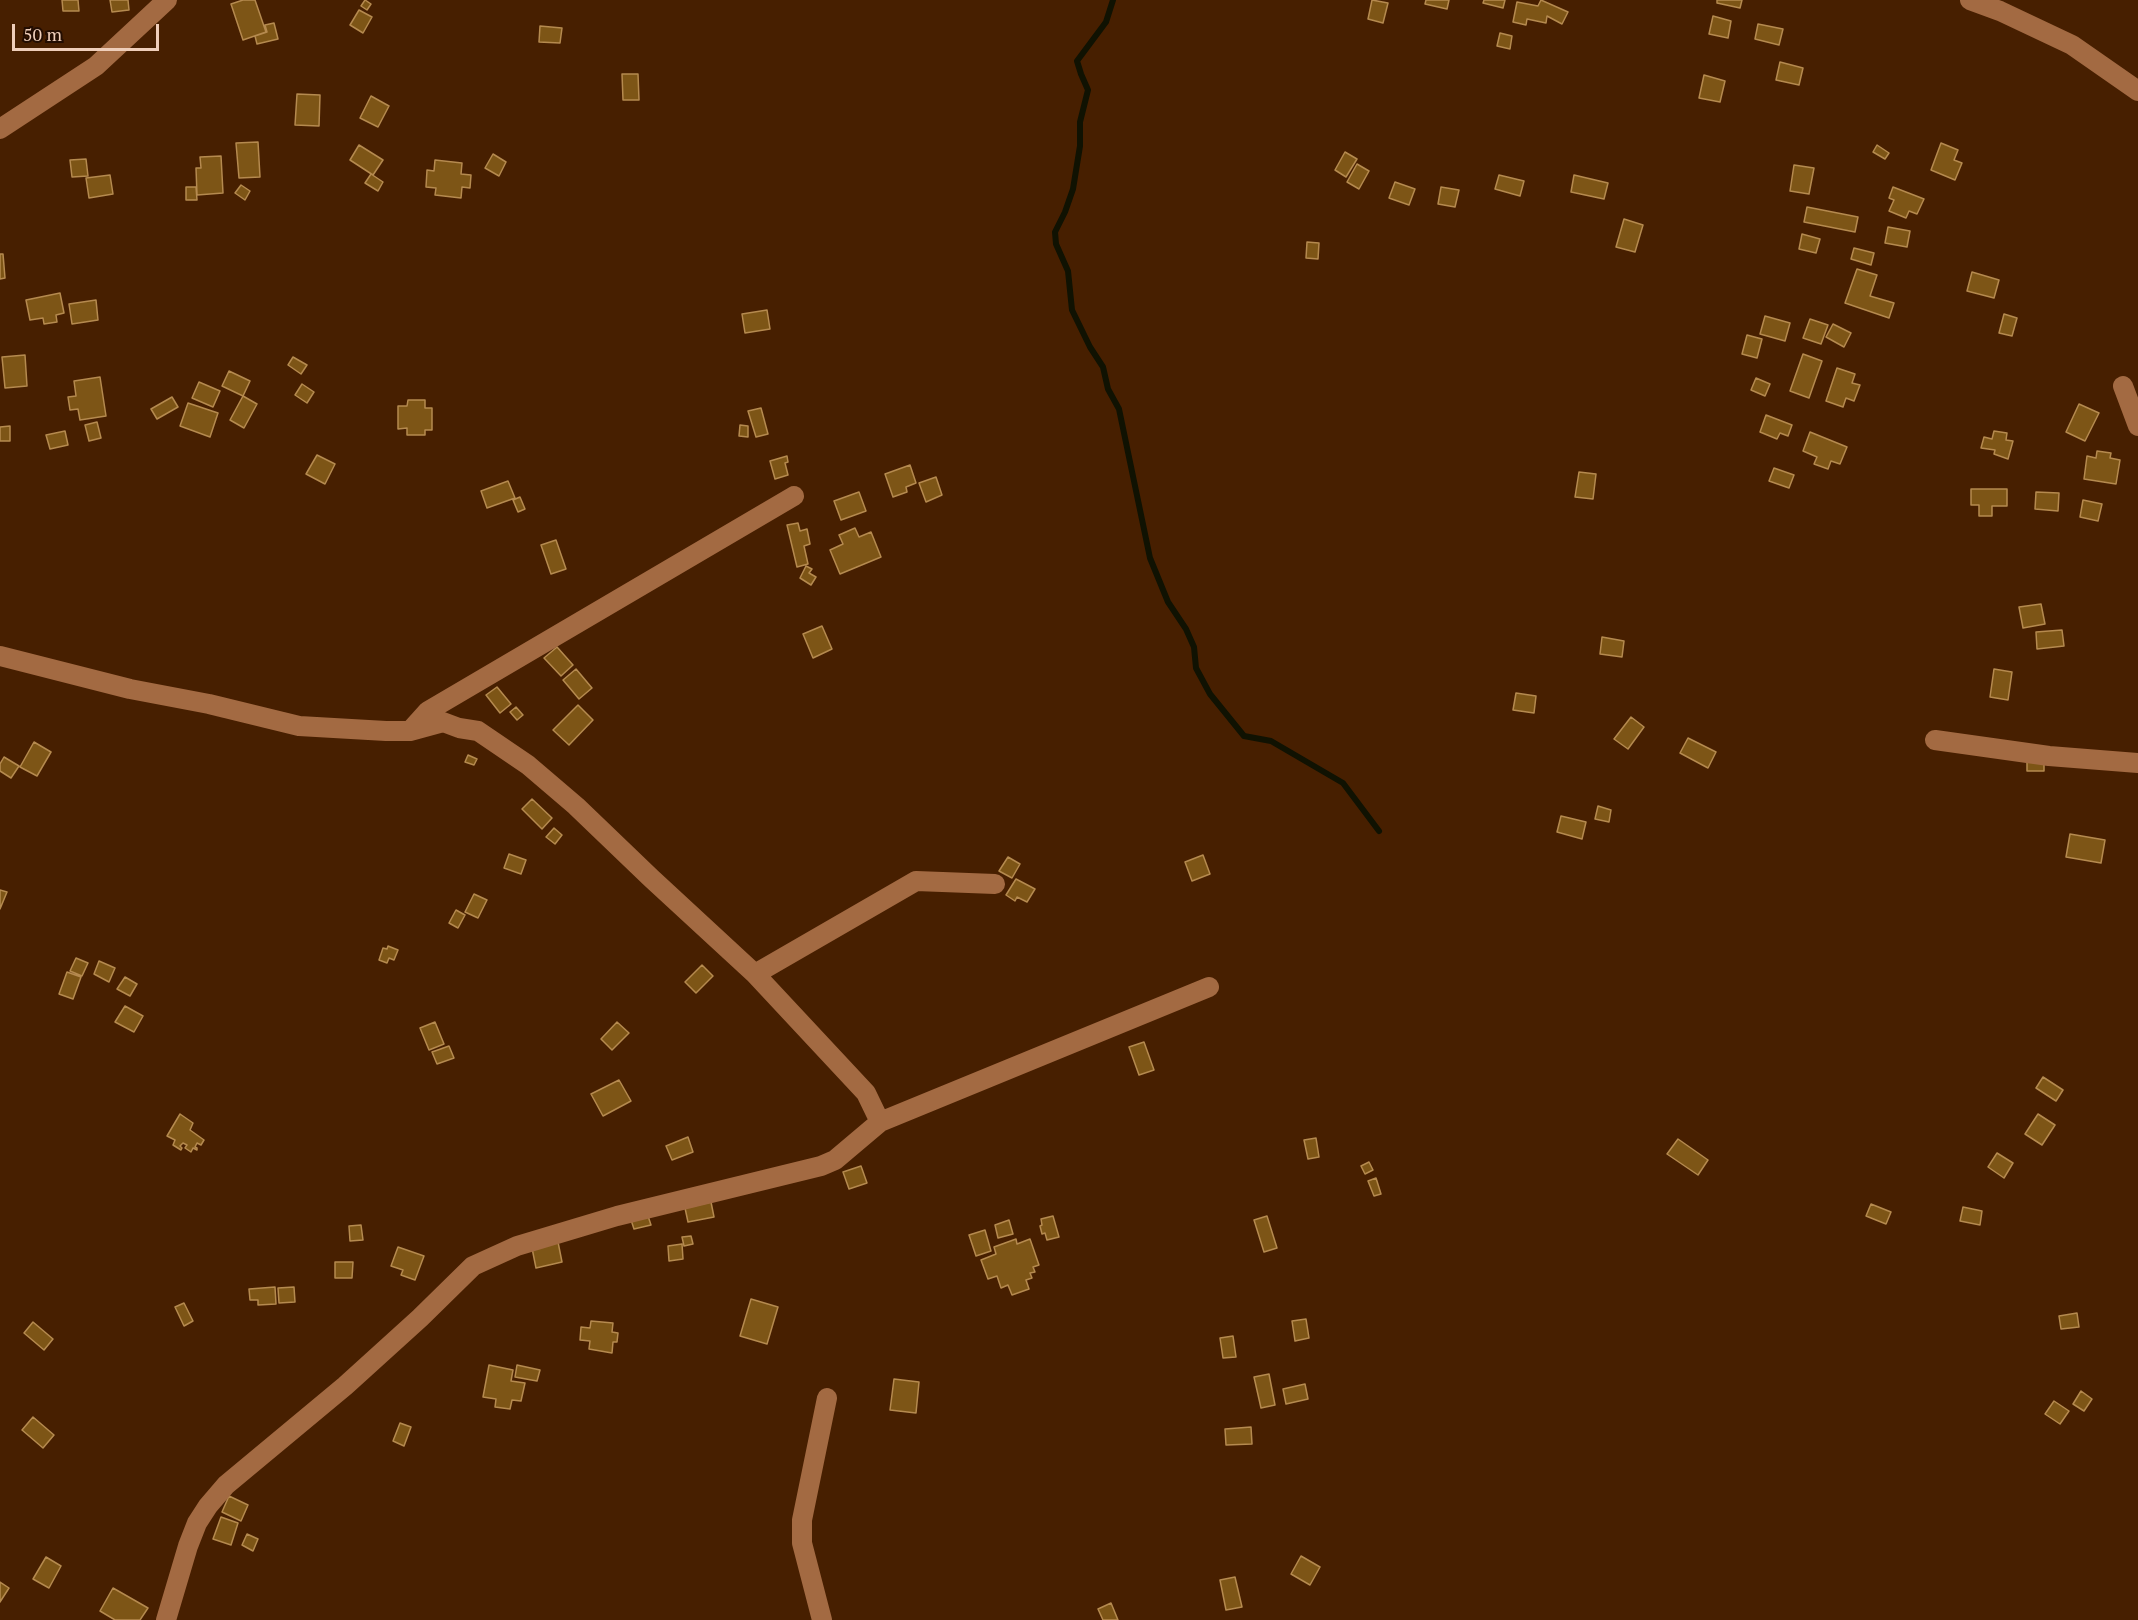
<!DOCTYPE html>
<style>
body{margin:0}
#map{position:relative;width:2138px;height:1620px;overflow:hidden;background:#471f00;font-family:"PT Serif",serif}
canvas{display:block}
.scale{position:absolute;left:12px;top:24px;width:147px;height:27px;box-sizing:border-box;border:3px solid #efceba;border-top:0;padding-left:8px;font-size:18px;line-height:21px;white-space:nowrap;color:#efceba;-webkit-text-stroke:4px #230d01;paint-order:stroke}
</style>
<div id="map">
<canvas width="2138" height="1620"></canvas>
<div class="scale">50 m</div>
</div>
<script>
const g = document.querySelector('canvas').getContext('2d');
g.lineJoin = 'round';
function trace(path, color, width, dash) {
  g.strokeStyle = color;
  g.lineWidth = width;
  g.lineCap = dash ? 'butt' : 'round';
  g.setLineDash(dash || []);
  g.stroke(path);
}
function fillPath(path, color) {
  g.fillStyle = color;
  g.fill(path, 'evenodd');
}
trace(new Path2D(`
 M1113,0L1106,22L1077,61L1081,74L1088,90L1080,122V146L1073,189L1065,212L1055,232L1056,244L1068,271L1072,310L1090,347L1103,367L1108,389L1119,409L1150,558L1168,602L1186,629L1194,647L1196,668L1210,694L1244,736L1271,741L1343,783L1379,831`), '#101202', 6);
const building = new Path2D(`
 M62,0H78L79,11H63Z
 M110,0H128L129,10L112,12Z
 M243,0H255L266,32L243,40L231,4Z
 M365,0L371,4L367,10L361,6Z
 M1372,0L1388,3L1383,23L1368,19Z
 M1426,0H1449L1447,9L1425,4Z
 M1484,0H1505L1503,8L1483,3Z
 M1541,0L1568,12L1562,24L1547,16L1546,23L1527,19L1526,25L1513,22L1517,2L1538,6Z
 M1717,0H1742L1740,8L1717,3Z
 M359,10L372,17L363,33L350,25Z
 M1713,16L1731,21L1728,38L1709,34Z
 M274,23L278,39L257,44L255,36L267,32L265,25Z
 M1758,24L1783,29L1779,45L1755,39Z
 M540,26L562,28L560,43L539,42Z
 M1500,33L1512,36L1510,49L1497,46Z
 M1780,62L1803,68L1799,85L1776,80Z
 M622,74H638L639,100H623Z
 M1704,75L1725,81L1720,102L1699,98Z
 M297,94L320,95L319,126L295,125Z
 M371,96L389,106L378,127L360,118Z
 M258,142L260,177L239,178L236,143Z
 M1941,143L1958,150L1954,160L1962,163L1955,180L1931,170Z
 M359,145L383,160L373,175L350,160Z
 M1877,145L1889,153L1885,159L1873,152Z
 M1345,152L1357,159L1346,177L1335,170Z
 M493,154L506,162L499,176L485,168Z
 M221,156L223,193L197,195L196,168H201L200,157Z
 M86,159L88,176L72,177L70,160Z
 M435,160L462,163L461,174L471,175L470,188L462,187L461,198L435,195L436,188L426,187L427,170L434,171Z
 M1357,164L1369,171L1359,189L1347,182Z
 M1794,165L1814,168L1809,194L1790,191Z
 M371,174L383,182L378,191L365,183Z
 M110,175L113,194L89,198L86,178Z
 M1499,175L1524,181L1520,196L1495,189Z
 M1574,175L1608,183L1604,199L1571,192Z
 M1395,182L1415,189L1409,205L1389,198Z
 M241,185L250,191L245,200L235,193Z
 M186,187H196L197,200H186Z
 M1441,187L1459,190L1455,207L1438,204Z
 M1893,187L1924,199L1917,214L1909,211L1906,218L1889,211L1894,200L1889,198Z
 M1807,207L1858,217L1855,232L1804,222Z
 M1624,219L1643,225L1635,252L1616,247Z
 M1888,227L1910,231L1907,247L1885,243Z
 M1802,234L1820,239L1816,253L1799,249Z
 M1307,242L1319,243L1318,259L1306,258Z
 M1854,248L1874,253L1871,265L1851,259Z
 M0,254H3L5,278L0,279Z
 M1857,269L1877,275L1870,296L1894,303L1889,318L1845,303Z
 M1972,272L1999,280L1994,298L1967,291Z
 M60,293L64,313L56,315L57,322L44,324L43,318L30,320L26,300Z
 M96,300L98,320L72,324L69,304Z
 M767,310L770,329L745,333L742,314Z
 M2004,314L2017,318L2012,336L1999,333Z
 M1765,316L1790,323L1785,341L1760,334Z
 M1810,319L1828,325L1821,344L1803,338Z
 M1833,324L1851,333L1844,347L1826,337Z
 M1747,335L1762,339L1757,358L1742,354Z
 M1803,354L1822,361L1809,398L1790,391Z
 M25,355L27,386L5,388L2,357Z
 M293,357L307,365L301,374L288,365Z
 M1837,368L1855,374L1852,383L1860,385L1854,401L1846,398L1843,407L1826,401Z
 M229,371L250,381L243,396L222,386Z
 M100,377L106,416L80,420L78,409L70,410L68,397L76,396L74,381Z
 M1756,378L1770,384L1765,396L1751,390Z
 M199,382L220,391L213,407L192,398Z
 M302,384L314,392L307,403L295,395Z
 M243,396L257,404L244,428L230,420Z
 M172,397L178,407L157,419L151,409Z
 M408,400H425V408H432V430H425V435H407V428L398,429V406H407Z
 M188,403L218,413L210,437L180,426Z
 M2079,404L2099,413L2085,441L2066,432Z
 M761,408L768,434L756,437L748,411Z
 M1766,415L1792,425L1788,436L1780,433L1777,439L1760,432Z
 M97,422L101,438L89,441L85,425Z
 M740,425L748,426V437L739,436Z
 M10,426V441H0V427Z
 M65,431L68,445L50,449L46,435Z
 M1994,431L2007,433L2006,440L2013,441L2008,459L1994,454L1995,450L1981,448L1984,437L1992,439Z
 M1810,432L1847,447L1840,464L1831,461L1828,469L1814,464L1817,457L1803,451Z
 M2097,451L2111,453L2110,458L2120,460L2116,484L2084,479L2087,456L2096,458Z
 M317,455L335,464L325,484L306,474Z
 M787,456L788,462L785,463L788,475L775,479L770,461Z
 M910,465L916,483L906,487L907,492L893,497L885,474Z
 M1774,468L1794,475L1789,488L1769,481Z
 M1579,472L1596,474L1593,499L1575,497Z
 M936,477L942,495L926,502L919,483Z
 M508,481L515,498L487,508L481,491Z
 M1971,489H2007V506H1992V516H1979V505H1971Z
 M859,492L866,511L841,520L834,501Z
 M2036,492L2059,493L2058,511L2035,509Z
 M520,497L525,509L518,512L513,500Z
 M2083,500L2102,504L2098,521L2080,517Z
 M798,523L800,531L807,529L810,544L804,546L808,564L797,567L787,525Z
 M855,528L859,537L871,532L881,557L840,574L830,550L843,544L839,535Z
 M556,540L566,569L551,574L541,545Z
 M806,566L812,569L809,573L816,577L811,585L800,578Z
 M2041,604L2045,624L2023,628L2019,607Z
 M822,626L832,649L813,658L803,634Z
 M2062,630L2064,646L2037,649L2036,632Z
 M1602,637L1624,641L1622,657L1600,654Z
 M557,647L573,665L561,676L544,658Z
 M576,669L592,688L579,699L563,680Z
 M1994,669L2012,672L2008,700L1990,697Z
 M497,687L511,704L500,713L486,695Z
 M1516,693L1536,696L1534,713L1513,710Z
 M578,705L593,720L569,745L553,730Z
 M516,707L523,715L517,720L510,712Z
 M1631,717L1644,727L1628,749L1614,739Z
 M1688,738L1716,752L1708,768L1680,753Z
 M34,742L51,752L37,776L20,767Z
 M468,755L477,759L474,765L465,762Z
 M4,757L19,766L11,778L0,771V764Z
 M2027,758H2044V771H2027Z
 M532,799L552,818L542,829L522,809Z
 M1598,806L1611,810L1609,822L1595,819Z
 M1561,816L1586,822L1582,839L1557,832Z
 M554,828L562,835L555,844L546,837Z
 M2070,834L2105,840L2101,863L2066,857Z
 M509,854L526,860L521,874L504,868Z
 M1203,855L1210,874L1192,881L1185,862Z
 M1008,857L1020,864L1012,878L999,871Z
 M1016,879L1035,889L1027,902L1017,897L1015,901L1006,895Z
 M0,890L7,892L0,909Z
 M474,894L487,900L478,918L465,912Z
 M456,910L465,915L458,928L449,923Z
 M388,946L398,950L394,960L389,958L387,963L379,960L383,948L387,949Z
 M76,958L88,963L82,976L70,971Z
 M99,961L115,968L109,982L94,974Z
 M702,965L713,976L696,993L685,982Z
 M67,972L81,977L73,999L59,994Z
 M125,977L137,984L130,996L117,989Z
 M125,1006L143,1016L134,1032L115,1022Z
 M435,1022L444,1044L429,1050L420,1028Z
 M617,1022L629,1033L612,1050L601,1039Z
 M1144,1042L1154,1070L1139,1075L1129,1047Z
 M449,1046L454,1058L437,1064L432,1052Z
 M2043,1077L2063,1090L2056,1101L2036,1088Z
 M619,1080L631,1101L603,1116L591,1094Z
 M180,1114L193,1123L190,1130L204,1140L201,1145L197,1143L195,1147L197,1148V1150L193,1148L191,1152L185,1148L187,1145L183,1143L180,1146L182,1148L181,1150L173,1145L175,1140L167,1136Z
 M2038,1114L2055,1125L2042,1145L2025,1134Z
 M688,1137L693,1152L672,1160L666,1146Z
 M1316,1138L1319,1157L1308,1159L1304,1140Z
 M1678,1139L1708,1160L1698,1175L1667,1154Z
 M1997,1153L2013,1163L2004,1178L1988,1167Z
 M1369,1162L1373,1170L1365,1174L1361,1166Z
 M861,1166L867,1183L849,1189L843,1172Z
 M1376,1178L1381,1194L1374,1196L1368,1181Z
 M711,1202L714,1217L688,1222L685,1208Z
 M1871,1204L1891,1212L1886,1224L1866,1216Z
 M1963,1207L1982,1211L1980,1225L1960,1221Z
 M647,1213L651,1225L634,1229L630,1217Z
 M1053,1216L1059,1237L1047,1240L1045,1233L1042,1234L1040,1226L1042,1225L1041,1219Z
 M1267,1216L1277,1248L1264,1252L1254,1220Z
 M1009,1220L1013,1234L998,1238L995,1225Z
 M361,1225L363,1240L350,1241L349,1226Z
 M985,1230L991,1251L976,1256L969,1235Z
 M691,1236L693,1244L684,1246L682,1237Z
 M1016,1239L1017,1244L1030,1239L1039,1265L1033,1267L1035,1272L1030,1273L1032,1278L1026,1280L1029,1289L1012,1295L1008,1285L1001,1288L997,1276L988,1279L981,1260L996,1254L994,1247Z
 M558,1242L562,1262L536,1268L532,1248Z
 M682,1244L683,1259L669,1261L668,1246Z
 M398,1247L424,1256L415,1280L401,1275L403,1270L391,1266Z
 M335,1262H353L352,1278H335Z
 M275,1287L276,1304L258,1305V1300H250L249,1289Z
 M294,1287L295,1302L279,1303L278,1288Z
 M751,1299L778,1307L767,1344L740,1336Z
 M184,1303L193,1321L184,1326L175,1307Z
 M2077,1313L2079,1327L2061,1329L2059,1316Z
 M1306,1319L1309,1338L1295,1341L1292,1321Z
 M591,1321L613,1323L612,1332L618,1333L617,1342H613L612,1353L589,1349L590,1341L580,1340L581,1327L590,1328Z
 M33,1322L53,1339L44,1350L24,1333Z
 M1233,1336L1236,1357L1223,1358L1220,1338Z
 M489,1365L513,1370L511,1381L525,1383L521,1401L512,1400L510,1409L495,1407L496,1399L483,1397Z
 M517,1365L540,1370L537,1381L515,1377Z
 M1269,1374L1275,1405L1261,1408L1254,1377Z
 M894,1379L919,1382L916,1413L890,1410Z
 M1305,1384L1308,1399L1286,1404L1283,1389Z
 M2081,1391L2092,1399L2084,1411L2073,1404Z
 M2054,1401L2069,1411L2060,1424L2045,1414Z
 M33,1417L54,1435L43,1448L22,1430Z
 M400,1423L411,1427L404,1446L393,1441Z
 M1251,1427L1252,1444L1226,1445L1225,1429Z
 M229,1496L248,1505L241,1521L222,1512Z
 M221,1517L238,1523L231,1545L213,1539Z
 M247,1534L258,1539L253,1551L242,1545Z
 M1301,1556L1320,1567L1310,1585L1291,1574Z
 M46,1557L61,1566L49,1588L33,1579Z
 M1235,1577L1242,1607L1226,1610L1220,1580Z
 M0,1582L9,1588L0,1602Z
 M113,1588L148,1608L140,1620H115L100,1611Z
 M1111,1603L1118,1620H1103L1098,1609Z`);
fillPath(building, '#7d5516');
trace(building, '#b58a4f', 1.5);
trace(new Path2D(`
 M1970,0L2000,11L2072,45L2138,91
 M0,129L96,66L167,0
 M2123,386L2138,426
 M0,656L130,689L209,704L299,726L386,731H410L443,722L459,728L478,731L528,765L576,806L651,878L755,974L866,1093L880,1122L835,1160L821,1166L617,1216L517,1246L473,1266L420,1318L345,1386L226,1485L208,1506L197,1523L188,1546L166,1620
 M410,731L428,711L794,496
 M1935,740L2049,756L2138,763
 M755,974L916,881L995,884
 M880,1122L1209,987
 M822,1620L802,1543V1520L827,1398`), '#a36a42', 20);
</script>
